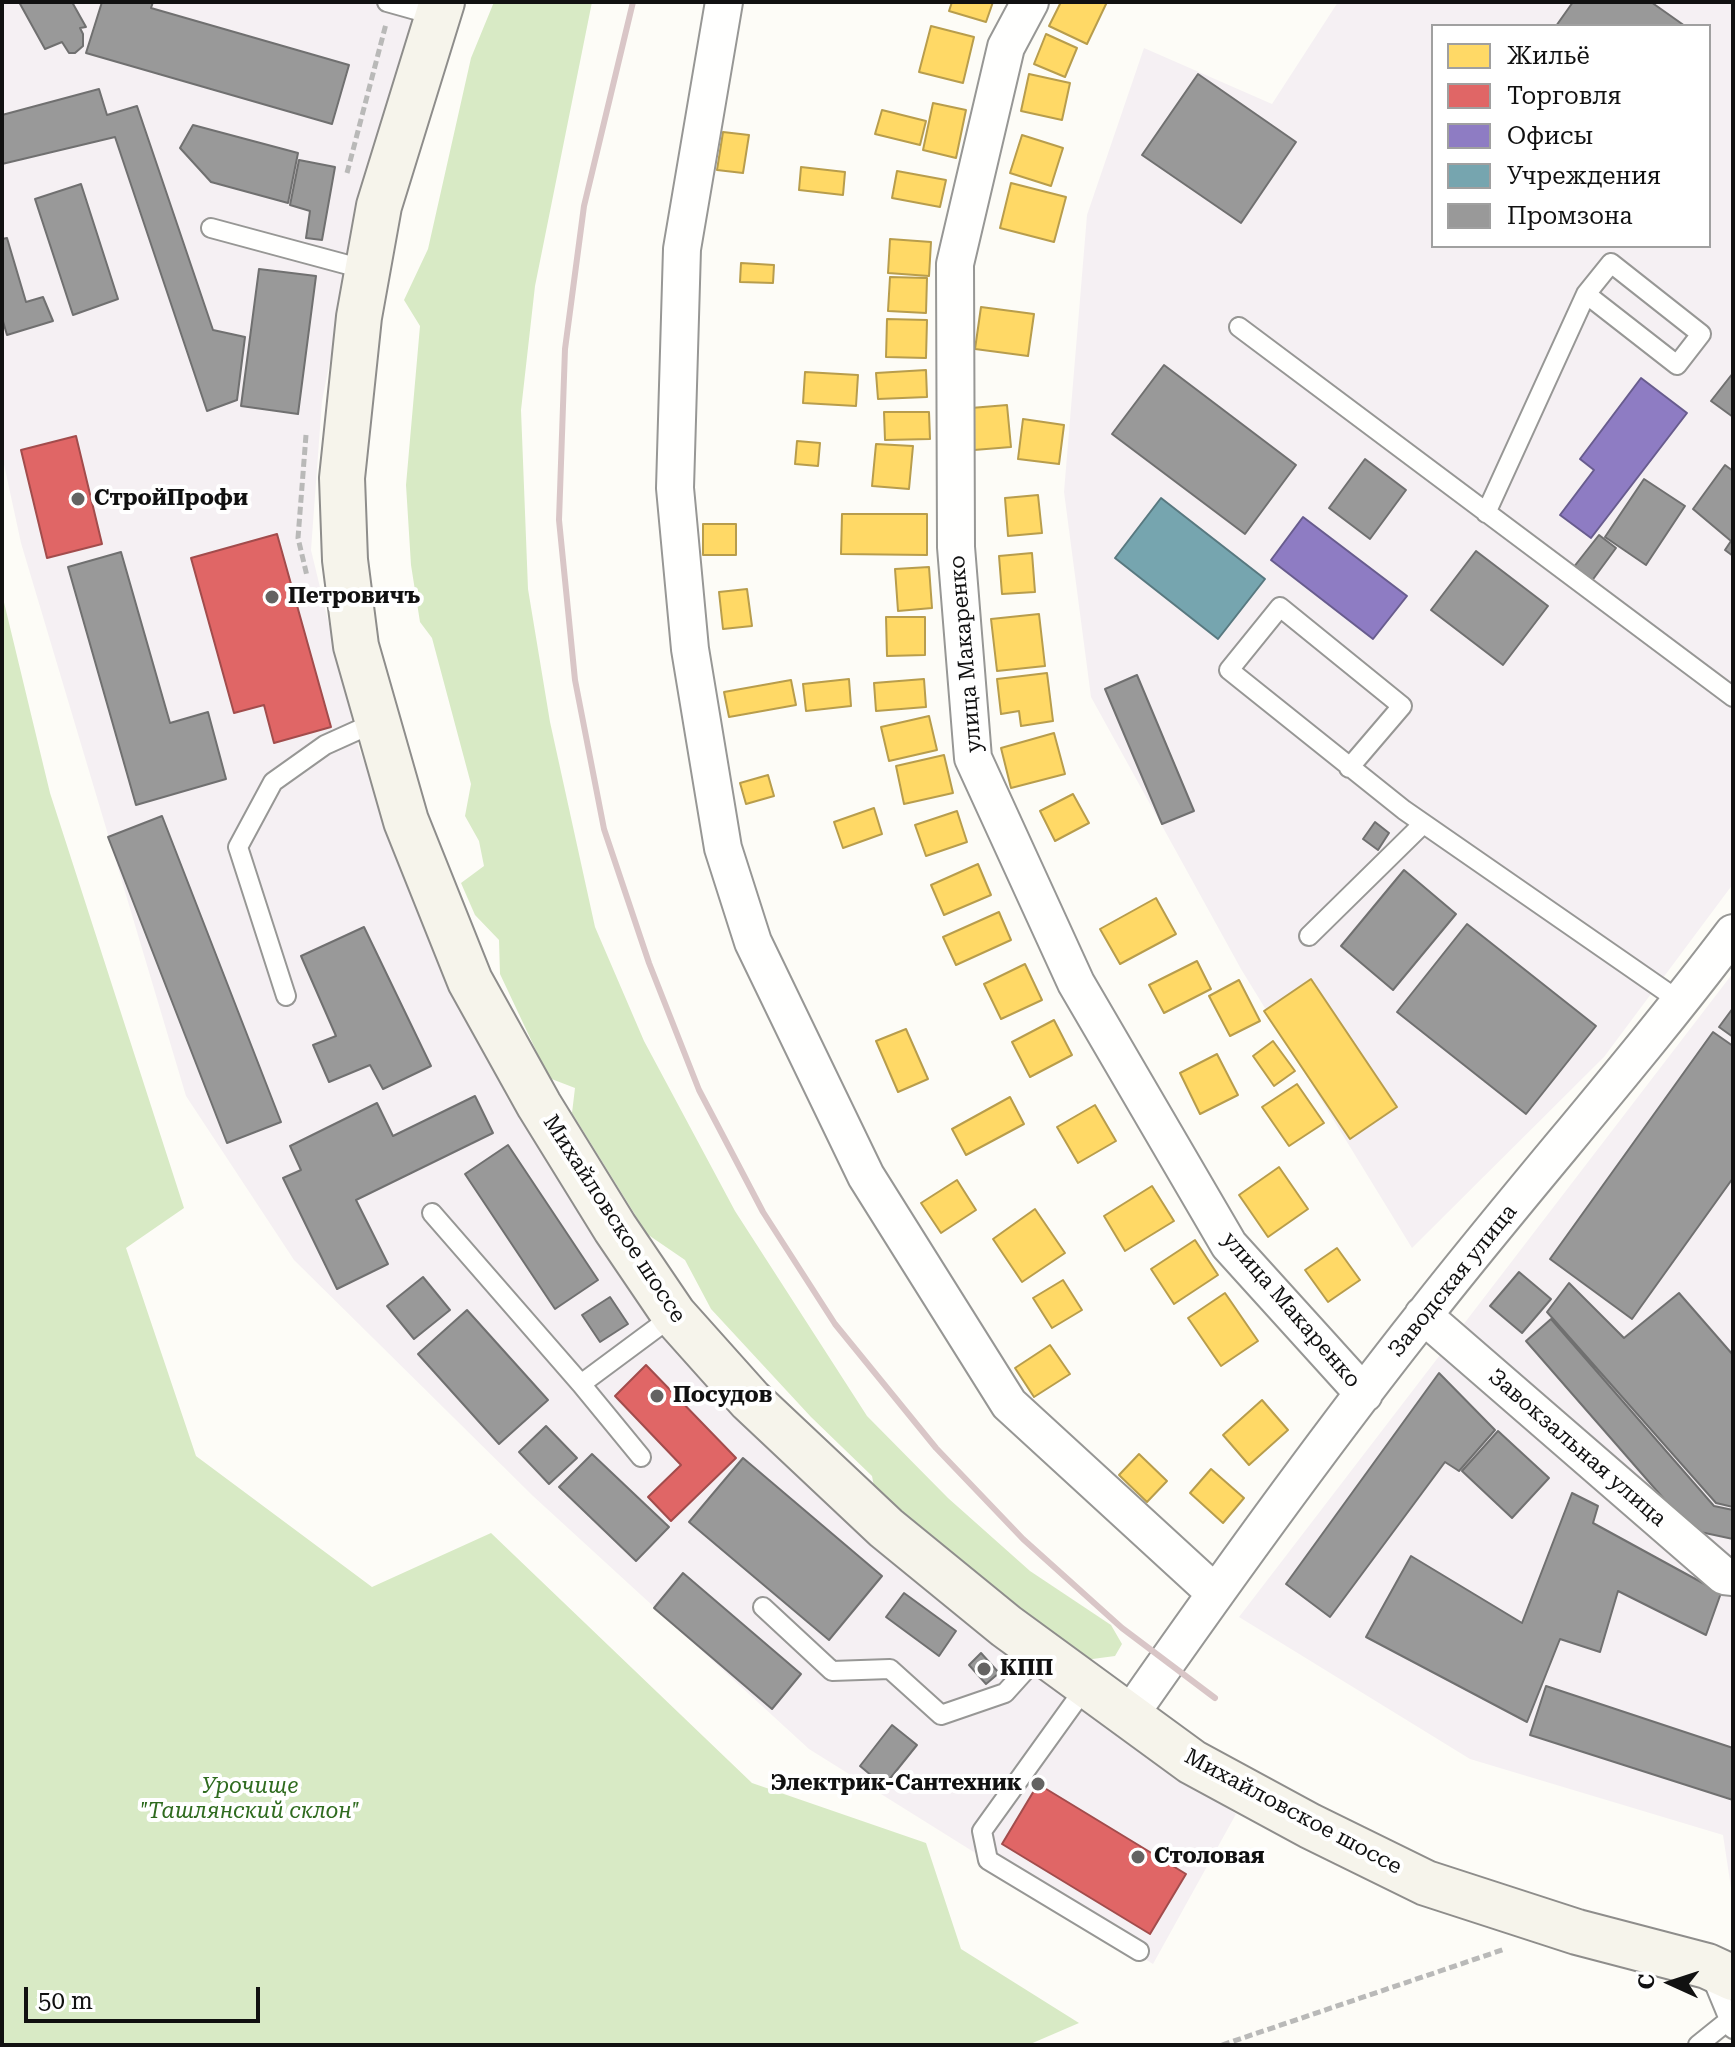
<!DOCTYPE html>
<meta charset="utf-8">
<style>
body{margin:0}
#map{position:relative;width:1735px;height:2047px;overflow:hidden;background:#fdfcf7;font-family:"Roboto Serif",serif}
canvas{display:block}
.frame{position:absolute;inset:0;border:4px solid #111;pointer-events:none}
.legend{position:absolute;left:1431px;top:24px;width:280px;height:224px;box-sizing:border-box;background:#fff;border:2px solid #a0a0a0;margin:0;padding:10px 14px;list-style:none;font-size:24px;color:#111}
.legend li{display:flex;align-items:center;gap:16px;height:40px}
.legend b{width:40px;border:2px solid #a0a0a0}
.north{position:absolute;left:1631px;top:1943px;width:80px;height:80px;-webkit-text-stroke:6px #fff;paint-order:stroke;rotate:273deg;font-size:22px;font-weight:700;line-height:32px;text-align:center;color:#111}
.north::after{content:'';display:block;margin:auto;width:28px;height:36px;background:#111;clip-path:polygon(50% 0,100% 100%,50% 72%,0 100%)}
.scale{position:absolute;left:24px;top:1987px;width:236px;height:36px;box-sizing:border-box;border:4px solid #111;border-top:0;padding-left:10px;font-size:24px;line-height:28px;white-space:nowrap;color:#111;-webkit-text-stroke:6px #fff;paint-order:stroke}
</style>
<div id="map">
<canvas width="1735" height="2047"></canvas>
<div class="frame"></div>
<ul class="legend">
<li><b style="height:22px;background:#ffd966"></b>Жильё</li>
<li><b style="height:22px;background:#e06666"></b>Торговля</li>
<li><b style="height:22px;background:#8e7cc3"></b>Офисы</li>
<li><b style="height:22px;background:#76a5af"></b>Учреждения</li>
<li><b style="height:22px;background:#999"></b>Промзона</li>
</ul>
<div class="north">С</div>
<div class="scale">50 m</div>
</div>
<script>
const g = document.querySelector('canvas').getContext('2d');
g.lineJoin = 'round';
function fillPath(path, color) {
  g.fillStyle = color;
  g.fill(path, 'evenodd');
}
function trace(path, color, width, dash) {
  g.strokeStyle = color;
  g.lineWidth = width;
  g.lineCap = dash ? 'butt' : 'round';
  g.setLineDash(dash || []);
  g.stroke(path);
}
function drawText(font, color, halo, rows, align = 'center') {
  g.font = font + ' "Roboto Serif",serif';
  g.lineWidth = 8;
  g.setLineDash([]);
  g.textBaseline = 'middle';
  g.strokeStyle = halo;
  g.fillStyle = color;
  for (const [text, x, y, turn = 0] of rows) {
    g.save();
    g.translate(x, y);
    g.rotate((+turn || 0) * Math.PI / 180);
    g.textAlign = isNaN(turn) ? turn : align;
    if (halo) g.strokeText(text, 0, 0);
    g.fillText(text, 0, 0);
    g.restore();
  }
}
fillPath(new Path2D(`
 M2,2H426L359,215L322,401L311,550L359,749L428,921L507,1098L646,1314L752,1433L892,1556L1064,1696L1236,1814L1153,1964L809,1749L533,1496L294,1260L186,1096L21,543L2,455Z
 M1338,2H1733V884L1604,1057L1412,1248L1241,969L1091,697L1064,492L1087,215L1144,48L1272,104ZM1433,26H1709V246H1433Z
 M1733,973V1901L1723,1835L1470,1759L1239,1617Z`), '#f5f0f3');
fillPath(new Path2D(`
 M494,2H592L535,286L521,410L528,589L550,722L595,927L644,1041L735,1211L867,1416L948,1498L1030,1571L1111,1625L1122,1644L1115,1656L1085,1660L876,1497L872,1476L811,1417L711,1309L685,1260L647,1234L572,1113L575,1088L549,1078L500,974L499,940L475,915L461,883L484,866L479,841L465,816L471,784L432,638L420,622L411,565L406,485L420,326L404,300L428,249L471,58Z
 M2,594L50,793L184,1208L126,1248L196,1456L372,1587L491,1533L752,1783L926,1843L961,1949L1079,2023L1028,2045H2Z`), '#d8eac5');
const homes = new Path2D(`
 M952,2H993L986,22L949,11Z
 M1061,2H1107L1087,44L1049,26Z
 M931,26L974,37L963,83L919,72Z
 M1046,34L1077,48L1065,77L1034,64Z
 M1029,74L1070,83L1062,120L1021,111Z
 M933,103L966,110L956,158L923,150Z
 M882,110L926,121L920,145L875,134Z
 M723,132L749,135L743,173L717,170Z
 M1022,135L1063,148L1051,186L1010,173Z
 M801,167L845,172L843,195L799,190Z
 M897,171L946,180L940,207L892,198Z
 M1011,183L1066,197L1054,242L1000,228Z
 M890,239L931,242L929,276L888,273Z
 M741,263L774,265L773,283L740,282Z
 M890,277L927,278L926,313L888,311Z
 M981,307L1034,314L1028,356L975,349Z
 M887,319L927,320L926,358L886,357Z
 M926,370L927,397L878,399L876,373Z
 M805,372L858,375L856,406L803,403Z
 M1007,405L1011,447L974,450L971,408Z
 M884,412H929L930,439L885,440Z
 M1023,419L1064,425L1059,464L1018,459Z
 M797,441L820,443L818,466L795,464Z
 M876,444L913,446L909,489L872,486Z
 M1038,495L1042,533L1008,536L1005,498Z
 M842,514H927V555L841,554Z
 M703,524H736V555H703Z
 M1032,553L1035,592L1002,594L999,556Z
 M929,567L932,608L898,611L895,569Z
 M747,589L752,626L723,629L719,592Z
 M1039,614L1045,666L997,671L991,619Z
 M886,617H925V655L887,656Z
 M1047,673L1053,721L1021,726L1019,711L1001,714L997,679Z
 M849,679L851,706L806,711L803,684Z
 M924,679L926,707L876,711L874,683Z
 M791,680L796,705L729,717L724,692Z
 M929,716L937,750L889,761L881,727Z
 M1054,733L1065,774L1011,788L1001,748Z
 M944,755L953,793L904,804L896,766Z
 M768,775L774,796L746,804L740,783Z
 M1073,794L1089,823L1055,841L1040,811Z
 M874,808L882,834L843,848L834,822Z
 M957,811L967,842L926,856L915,825Z
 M978,864L991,895L944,915L931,885Z
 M1156,898L1176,934L1120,964L1100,929Z
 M999,912L1011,940L956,965L943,937Z
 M1197,961L1211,989L1164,1013L1149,985Z
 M1025,964L1042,1000L1001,1019L984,984Z
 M1311,979L1397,1107L1350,1139L1264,1011Z
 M1239,980L1260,1021L1230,1036L1209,996Z
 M1054,1020L1072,1055L1030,1077L1012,1042Z
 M906,1029L928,1079L898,1092L876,1041Z
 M1273,1041L1295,1071L1274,1086L1253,1056Z
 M1217,1054L1238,1095L1200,1114L1180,1073Z
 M1297,1084L1324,1123L1289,1146L1262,1107Z
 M1010,1097L1024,1124L966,1155L952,1129Z
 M1095,1105L1116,1141L1078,1163L1057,1127Z
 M1279,1167L1308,1209L1268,1237L1239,1195Z
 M957,1180L976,1210L941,1233L921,1203Z
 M1152,1186L1174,1221L1125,1251L1104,1216Z
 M1035,1209L1065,1253L1022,1282L993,1239Z
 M1195,1240L1218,1275L1174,1304L1151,1269Z
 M1337,1248L1360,1280L1328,1302L1305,1270Z
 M1063,1280L1082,1310L1052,1328L1033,1298Z
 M1225,1293L1258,1341L1221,1366L1188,1318Z
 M1050,1345L1070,1374L1034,1397L1015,1368Z
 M1262,1400L1288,1430L1249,1465L1223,1435Z
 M1139,1454L1167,1481L1147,1502L1119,1475Z
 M1211,1469L1244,1498L1223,1523L1190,1493Z`);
fillPath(homes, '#ffd966');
trace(homes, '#b89d4c', 2);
const shops = new Path2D(`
 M76,436L102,544L47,558L21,450Z
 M277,534L331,727L274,743L264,705L234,713L191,558Z
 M646,1365L736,1458L671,1521L648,1497L681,1465L615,1396Z
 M1038,1784L1186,1874L1150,1934L1002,1844Z`);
fillPath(shops, '#e06666');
trace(shops, '#a24c4c', 2);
const offices = new Path2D(`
 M1641,378L1687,413L1591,538L1560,515L1594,470L1580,459Z
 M1303,517L1407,596L1373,639L1271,560Z`);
fillPath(offices, '#8e7cc3');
trace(offices, '#685c8e', 2);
const public = new Path2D(`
 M1161,498L1265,579L1218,639L1115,558Z`);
fillPath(public, '#76a5af');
trace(public, '#587980', 2);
const industry = new Path2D(`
 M19,2H72L86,27L80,28L83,34V46L75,53H69L62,42L45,49Z
 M102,2H153L151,8L349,65L332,124L86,53Z
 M1573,2H1651L1685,26H1556Z
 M1198,74L1296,142L1241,223L1142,155Z
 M99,89L107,115L137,106L213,330L245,337L237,400L207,411L115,137L2,164V115Z
 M193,125L298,153L288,203L211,182L180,148Z
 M299,160L335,167L322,240L306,238L310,211L290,205Z
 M81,184L118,299L73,315L35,199Z
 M7,238L26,302L43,297L53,321L7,335L2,318V239Z
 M259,269L316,276L298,414L241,406Z
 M1164,365L1296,465L1245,534L1112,434Z
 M1733,373V417L1711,401Z
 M1365,459L1406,490L1370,539L1329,508Z
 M1725,465L1733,471V556L1725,550L1731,541L1693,509Z
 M1644,479L1685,506L1646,565L1605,537Z
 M1599,535L1616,548L1591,582L1573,568Z
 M1476,551L1548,606L1503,665L1431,610Z
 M121,552L170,723L208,712L226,779L136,805L68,567Z
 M1137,675L1194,811L1162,824L1105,689Z
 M162,816L281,1122L227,1143L108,837Z
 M1375,822L1389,833L1378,850L1363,839Z
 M1404,870L1456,914L1393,990L1341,946Z
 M1467,924L1596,1026L1526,1114L1397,1012Z
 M364,927L431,1066L383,1089L370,1065L329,1082L313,1045L336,1036L301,956Z
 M1733,1008V1037L1719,1027Z
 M1713,1032L1733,1046V1178L1632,1319L1550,1259Z
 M475,1096L493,1133L356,1200L388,1264L337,1289L283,1178L301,1170L290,1146L377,1103L393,1136Z
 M508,1145L598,1280L555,1309L465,1174Z
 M1519,1272L1551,1299L1522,1333L1490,1306Z
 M423,1277L450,1310L414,1339L387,1306Z
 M1569,1283L1624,1338L1679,1293L1733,1355V1507L1716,1503L1547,1312Z
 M610,1297L628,1324L600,1342L582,1315Z
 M467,1310L548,1400L499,1444L418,1354Z
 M1551,1319L1714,1506L1733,1510V1539L1691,1530L1526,1341Z
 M1439,1373L1495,1430L1459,1471L1445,1462L1330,1617L1286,1584Z
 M546,1426L577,1458L549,1484L519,1452Z
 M1498,1431L1549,1478L1512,1518L1462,1471Z
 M592,1454L669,1527L636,1561L559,1487Z
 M743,1458L882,1576L829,1640L689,1522Z
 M1572,1493L1598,1506L1593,1523L1721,1593L1706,1635L1618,1591L1600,1652L1560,1639L1527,1722L1366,1637L1411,1556L1522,1623Z
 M683,1573L801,1674L772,1709L654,1608Z
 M904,1593L956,1631L939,1656L886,1617Z
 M981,1653L999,1673L986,1684L969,1665Z
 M1546,1686L1733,1748V1800L1530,1735Z
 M892,1725L917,1745L884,1786L860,1766Z`);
fillPath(industry, '#999');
trace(industry, '#707070', 2);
const service = new Path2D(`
 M387,2L437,16
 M211,228L367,270
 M1239,327L1733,697
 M1486,513L1586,294L1611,263L1701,334L1677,365L1586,294
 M1349,768L1402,706L1280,607L1229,670L1404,810L1681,1002
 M1309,936L1423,824
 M286,996L238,847L273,782L325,745L376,722
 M432,1213L581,1384
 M641,1457L581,1384L674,1315
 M763,1607L832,1671L890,1669L941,1715L1005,1693L1042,1652
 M1087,1685L982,1831L988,1860L1139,1951
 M1711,1976L1733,2029
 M1698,2045L1729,2020`);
const minor = new Path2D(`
 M724,2L682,249L675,488L690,649L723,848L753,942L866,1176L1009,1404L1215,1593
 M1030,2L1006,47L955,264L956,547L973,758L1076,983L1229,1245L1364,1394
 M1423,1315L1724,1576L1733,1577
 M1129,1716C1224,1580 1321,1445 1424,1315C1525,1186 1634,1064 1733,933`);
const secondary = new Path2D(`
 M442,2L379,206L359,317L342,478L345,560L356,646L406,821L470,981L539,1105L615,1228L674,1315L750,1400L886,1528L1006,1626L1192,1762L1310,1826L1426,1883L1577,1932L1707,1966L1733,1978`);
trace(service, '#979795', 22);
trace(minor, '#979795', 40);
trace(secondary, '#8e8d8b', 48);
trace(new Path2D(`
 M347,173L386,24
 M306,435L298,538L307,576
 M1222,2045L1505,1949`), '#b9b9b8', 5, [8, 4]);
trace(service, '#fffffe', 18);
trace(minor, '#fffffe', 36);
trace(secondary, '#f6f4eb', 44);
trace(new Path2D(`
 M633,2L584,206L565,349L559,520L575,680L604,829L649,963L699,1090L763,1212L835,1324L936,1448L1023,1539L1122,1628L1215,1698`), '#d9c6c7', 6);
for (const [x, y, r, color] of [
 [78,499,8,"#646362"],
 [272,597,8,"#646362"],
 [657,1396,8,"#646362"],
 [984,1669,8,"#646362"],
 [1038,1784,8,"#646362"],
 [1138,1857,8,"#646362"]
]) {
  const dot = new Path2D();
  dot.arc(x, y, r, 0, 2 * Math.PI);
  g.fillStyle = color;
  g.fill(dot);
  trace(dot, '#fff', 3);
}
drawText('bold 22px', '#111', '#fff', [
 ["СтройПрофи",94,499],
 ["Петровичъ",288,597],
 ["Посудов",673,1396],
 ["КПП",1000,1669],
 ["Электрик-Сантехник",1022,1784,"right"],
 ["Столовая",1154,1857]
], 'left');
drawText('22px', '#111', '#fff', [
 ["улица Макаренко",966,654,-95],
 ["Михайловское шоссе",614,1219,57],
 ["Заводская улица",1453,1281,-51],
 ["улица Макаренко",1291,1310,49],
 ["Завокзальная улица",1577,1448,41],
 ["Михайловское шоссе",1293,1812,28]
]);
drawText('italic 22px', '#2f6b1f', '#fff', [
 ["Урочище",250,1787],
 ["\"Ташлянский склон\"",250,1812]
]);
</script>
